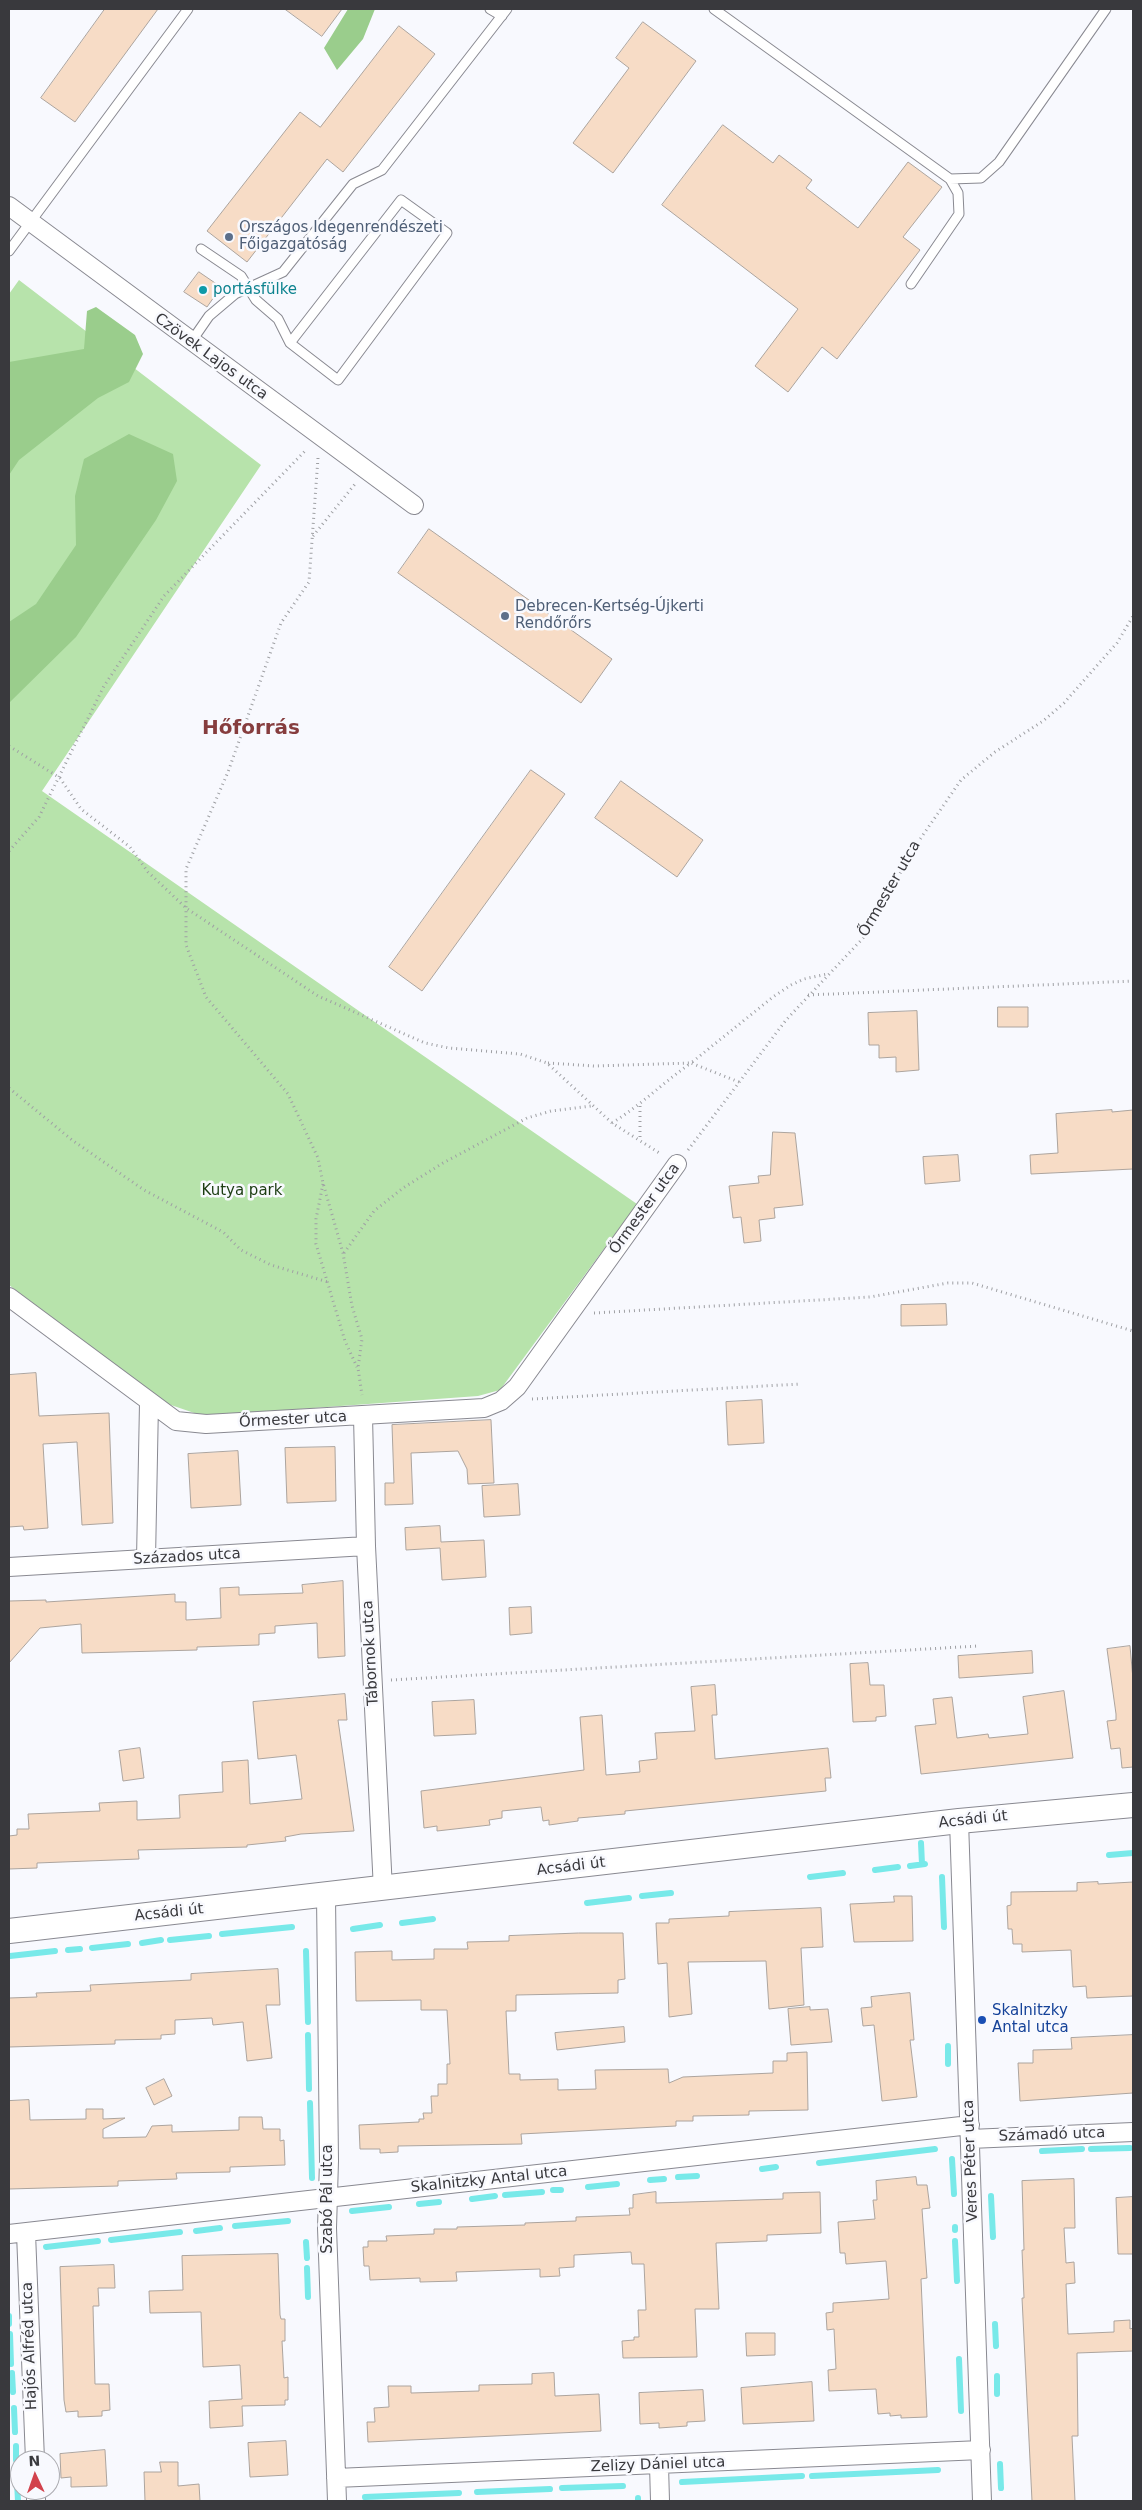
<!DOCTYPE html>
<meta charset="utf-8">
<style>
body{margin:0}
#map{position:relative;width:1142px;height:2510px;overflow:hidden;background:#f8f9fe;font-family:"DejaVu Sans",sans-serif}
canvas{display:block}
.frame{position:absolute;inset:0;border:10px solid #39393d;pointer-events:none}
.north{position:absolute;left:10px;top:2450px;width:50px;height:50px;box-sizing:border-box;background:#f8f9fe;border:1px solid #acacb1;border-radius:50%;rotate:357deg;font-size:14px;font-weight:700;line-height:20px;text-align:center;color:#39393d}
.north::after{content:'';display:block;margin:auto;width:18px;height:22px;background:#d2424c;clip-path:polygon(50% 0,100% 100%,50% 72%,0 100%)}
</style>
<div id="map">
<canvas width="1142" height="2510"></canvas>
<div class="frame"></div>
<div class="north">N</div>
</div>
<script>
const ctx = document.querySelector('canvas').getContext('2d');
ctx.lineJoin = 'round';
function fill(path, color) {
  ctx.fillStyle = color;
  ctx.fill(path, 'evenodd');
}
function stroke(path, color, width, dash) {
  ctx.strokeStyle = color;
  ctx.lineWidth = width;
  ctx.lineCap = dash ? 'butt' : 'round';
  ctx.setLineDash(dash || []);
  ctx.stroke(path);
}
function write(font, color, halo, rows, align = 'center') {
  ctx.font = font + ' "DejaVu Sans",sans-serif';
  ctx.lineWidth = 5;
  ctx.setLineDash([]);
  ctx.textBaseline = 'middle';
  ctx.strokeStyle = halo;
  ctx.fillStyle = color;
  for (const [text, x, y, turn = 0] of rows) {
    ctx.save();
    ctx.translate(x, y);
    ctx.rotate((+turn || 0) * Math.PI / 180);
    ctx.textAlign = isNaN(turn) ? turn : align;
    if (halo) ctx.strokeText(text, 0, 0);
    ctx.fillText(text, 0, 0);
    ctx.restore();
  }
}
const green = new Path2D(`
 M19 280 261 465 42 791 637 1204 500 1390 478 1396 203 1416 168 1404 9 1285V294Z`);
const forest = new Path2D(`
 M348 9H375L363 39 337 70 324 48Z
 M96 307 135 335 143 354 129 382 98 398 19 460 9 475V362L84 349 87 311Z
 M129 434 173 454 177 481 156 520 76 637 9 703V622L36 604 76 545 75 496 84 459Z`);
const stream = new Path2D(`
 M921 1843 922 1864
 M1109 1855 1133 1853
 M910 1866 925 1864
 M875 1870 898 1867
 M810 1877 843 1873
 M942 1877 944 1927
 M642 1896 671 1893
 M587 1903 629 1898
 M402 1923 433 1919
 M353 1929 380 1925
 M222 1934 292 1927
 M170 1940 209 1936
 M142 1943 161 1940
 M92 1948 128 1944
 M68 1950 80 1949
 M306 1951 308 2022
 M10 1956 55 1951
 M308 2035 309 2089
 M948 2046V2064
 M310 2103 312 2178
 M1091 2149 1130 2148
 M1042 2151 1082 2149
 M952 2159 954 2194
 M819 2163 935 2149
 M762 2169 776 2167
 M678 2177 697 2176
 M650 2180 664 2179
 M588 2187 617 2184
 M553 2190H561
 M505 2195 542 2192
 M991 2196 993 2237
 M472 2199 495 2196
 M419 2204 439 2202
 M352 2211 389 2207
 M235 2226 288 2221
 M955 2227V2230
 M196 2231 220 2228
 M111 2240 180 2232
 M955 2241 957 2281
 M306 2242 307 2258
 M46 2247 98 2241
 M307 2268 308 2297
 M9 2316V2324
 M995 2324 996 2346
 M10 2334 11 2364
 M959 2359 961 2411
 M12 2373 13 2392
 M997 2376V2394
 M14 2408 15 2432
 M16 2446V2460
 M1000 2464 1001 2488
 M812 2476 938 2470
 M17 2482 18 2501
 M682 2482 802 2476
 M562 2488 623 2486
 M477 2492 550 2489
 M365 2497 459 2493
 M638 2498V2501`);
const building = new Path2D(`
 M105 9H158L75 122 41 98Z
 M285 9H342L322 36Z
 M643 22 696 61 613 173 573 143 629 68 616 58Z
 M399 26 435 54 343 172 327 159 247 262 207 231 300 112 320 127Z
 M723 125 773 163 779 155 812 180 806 188 858 228 908 162 942 187 903 237 920 250 837 359 822 347 788 392 755 366 798 309 662 205Z
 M199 272 221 287 207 307 184 292Z
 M429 529 612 659 581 703 398 573Z
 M531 770 565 794 422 991 389 967Z
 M621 781 703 840 677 877 595 818Z
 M998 1007H1028V1027H998Z
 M917 1011 919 1070 896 1072V1057L879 1058V1045H869L868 1013Z
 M1112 1110V1112L1133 1110V1169L1031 1174 1030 1155 1058 1153 1056 1114Z
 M773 1132 795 1133 803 1205 774 1208 775 1218 759 1220 761 1241 744 1243 741 1217 733 1218 729 1186 759 1183 758 1176 770 1175Z
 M958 1155 960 1181 925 1184 923 1157Z
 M946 1304 947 1325 901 1326V1305Z
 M36 1373 39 1416 109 1413 113 1523 82 1525 77 1442 43 1444 48 1528 24 1530 23 1526 9 1527V1375Z
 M762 1400 764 1443 728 1445 726 1402Z
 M491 1420 494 1483 468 1484 467 1469 458 1451 411 1453 413 1504 385 1505V1483H394L392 1425Z
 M335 1447 336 1501 287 1503 285 1448Z
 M238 1451 241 1505 191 1508 188 1454Z
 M518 1484 520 1515 484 1517 482 1486Z
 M440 1526 441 1542 484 1540 486 1577 442 1580 440 1548 406 1550 405 1528Z
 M343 1581 345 1656 318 1658 317 1623 275 1626V1633L259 1634V1645L197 1647V1650L82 1653 81 1624 40 1628 9 1663V1601L46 1600V1602L175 1594V1602H186V1620L221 1618 220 1588 239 1587V1595L303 1593 302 1585Z
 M531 1607 532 1633 510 1635 509 1608Z
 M1130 1646 1133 1679V1767L1122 1768 1120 1748 1111 1749 1107 1721 1116 1720V1714L1107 1649Z
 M1032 1651 1033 1673 959 1678 958 1656Z
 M868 1663 870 1685H884L886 1716 876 1717V1721L853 1722 850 1664Z
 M715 1685 717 1715H712L715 1759 828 1748 831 1778H825L826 1791 625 1811V1814L578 1818V1821L549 1825V1820L543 1821 541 1807 502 1811V1818L489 1820 490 1825 437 1831V1826L424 1828 421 1791 584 1770 580 1717 602 1715 606 1775 640 1772 639 1761 657 1759 655 1733 695 1731 691 1687Z
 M1064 1691 1073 1758 921 1774 915 1726 936 1724 933 1699 952 1697 957 1738 988 1734 989 1738 1028 1734 1023 1697Z
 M345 1694 347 1720H338L354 1831 301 1834 285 1837 286 1841 247 1845V1847L138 1850 139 1859 37 1863V1868L9 1869V1836L17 1835V1829H29L28 1814 100 1811 99 1803 137 1801V1820L180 1818 179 1795 223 1792 222 1762 248 1760 250 1804 302 1799 296 1755 258 1759 253 1702Z
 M474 1700 476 1734 434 1736 432 1702Z
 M140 1748 144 1778 123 1781 119 1751Z
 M1098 1882V1884L1133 1882V1996L1087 1998 1086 1986 1073 1987 1071 1950 1022 1952V1944H1013L1012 1929H1008L1007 1906 1011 1905V1892L1077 1891V1883Z
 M894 1896H912L913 1941 854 1942 850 1904 894 1902Z
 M821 1908 823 1947 801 1948 804 2005 769 2009 766 1961 688 1962 692 2014 669 2017 667 1963 658 1964 656 1923H669V1919L729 1916V1912Z
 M579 1933H623L625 1979 618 1980V1993L516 1995V2011H506L509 2074H520V2080L558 2079V2090L596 2089 595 2070 668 2069 669 2083 683 2077 773 2073V2061H787V2053L807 2052 808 2110 749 2111V2115L693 2116V2121H676V2126L521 2134 522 2144 398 2146V2152L380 2153V2149H360L359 2125 419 2122V2119H424L423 2113H432L431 2096H438V2084H447V2064H450L447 2010H421V2000L356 2001 355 1952 392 1951V1960L434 1959V1949H468L467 1942 509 1941V1936Z
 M278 1969 280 2005H266L272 2058 247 2061 243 2022 213 2025 212 2018 175 2020V2034L161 2035V2039L115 2040V2044L9 2047V1998L37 1997 36 1993 91 1991 90 1985 191 1980V1974Z
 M910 1993 914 2040H910L917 2097 882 2101 874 2025 863 2026 861 2008 872 2007 871 1997Z
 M810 2007V2010L828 2009 832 2042 791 2045 788 2009Z
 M624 2027 625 2042 557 2050 555 2033Z
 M1133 2035V2093L1020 2101 1018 2063H1033V2050L1072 2049 1071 2038Z
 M164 2079 172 2096 154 2105 146 2088Z
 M29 2100 30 2120 86 2119V2109H103V2119L125 2118 103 2129V2138L146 2137 152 2126 172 2125V2132L239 2130V2117H262L263 2129H280V2141L284 2140 285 2165 230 2167V2172L176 2173 177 2179 118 2181V2186L9 2189V2101Z
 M916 2177 917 2185H927L930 2208 922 2209 927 2278 921 2279 927 2417 901 2418V2415L890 2416V2413L878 2414 876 2389 829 2391 828 2370 836 2369 834 2329 827 2330 826 2313 833 2312V2303L889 2299 886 2261 846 2264 845 2253H840L838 2222 875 2219 873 2200H877L876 2181Z
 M1074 2179 1075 2228H1064L1066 2263 1074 2262 1075 2283 1066 2284 1068 2334 1114 2332V2321L1130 2320V2329L1133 2328V2351L1077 2353 1078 2436H1072L1075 2501H1032L1022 2298H1024L1022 2250H1024L1022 2181Z
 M656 2192V2203L783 2199V2193L820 2192 821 2233 767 2235V2241L716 2243 719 2309H695L697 2357 623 2358 622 2341 634 2340V2337H639L638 2310H646L644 2264H632L631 2252 574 2255V2267L559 2268 560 2276 540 2277V2269L456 2272 457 2281 420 2282V2278L370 2280 369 2266H364L363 2247H368V2241H387L386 2236 434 2234V2229H457V2227L525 2225V2223L576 2221V2217L630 2215 629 2208H633V2195Z
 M1133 2197V2254H1118L1116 2198Z
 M278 2254 280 2315 281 2319H285V2341H282L284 2378 288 2377V2400H285V2405L242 2406 243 2426 210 2428 209 2401 242 2399 240 2365 203 2367 201 2312 150 2313 149 2291 183 2290 182 2256Z
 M114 2265 115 2288H98L99 2306H93L95 2384H109L110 2410 102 2411V2416L78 2417V2411L66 2412 64 2400 60 2267Z
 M746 2333H775V2355L747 2356Z
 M554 2373 555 2396 599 2394 601 2431 368 2442 367 2422H375L374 2408 389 2407 388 2386H411V2393L479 2391V2385L532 2384V2374Z
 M812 2382 814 2421 743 2424 741 2388Z
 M703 2390 705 2421 687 2422V2426L659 2428V2423L640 2424 639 2393Z
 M286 2441 288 2475 250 2477 248 2443Z
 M105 2450 107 2486 71 2487V2477L61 2478 60 2454Z
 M160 2462H178V2486L199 2484 200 2501H145L144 2472H161Z`);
const path = new Path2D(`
 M318 458 309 582 281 623 228 772 186 869V945L206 997 288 1094 318 1158 323 1183 343 1253 352 1306 362 1339 358 1368 362 1395
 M313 536 355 484
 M9 746 60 778 81 809 130 847 148 872 186 908 318 996 425 1043 449 1048 520 1054 547 1063 612 1123 661 1154
 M9 851 39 817 104 686 164 596 306 450
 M808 995 1133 981
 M548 1063 594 1066 691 1063 773 997 791 985 804 979 827 974
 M9 1088 72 1140 144 1190 223 1232 241 1250 271 1265 328 1282
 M640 1106V1141
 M612 1123C641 1105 664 1082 691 1063L739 1082
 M688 1150 786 1020 866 935 914 848 961 780 995 752 1043 721 1064 703 1117 643 1133 616
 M323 1184 316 1219V1244L345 1341 357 1367
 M344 1253 374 1211 403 1188 443 1163 527 1118 551 1111 591 1106
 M594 1313 870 1297 948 1283H972L1133 1331
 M532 1399 800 1384
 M391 1680 978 1646`);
const lane = new Path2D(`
 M490 9 502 16
 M714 9 950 179 981 178 999 162 1106 9
 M201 249 241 276 256 300 278 319 290 343 338 380 447 233 401 200 290 343
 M9 251 188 9
 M911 284 959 214 958 193 950 179
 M191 342 209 316 235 294 283 272 353 184 382 170 507 9`);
const street = new Path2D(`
 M9 206 414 505
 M9 1297 176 1421 206 1424 484 1408 501 1401 517 1387 677 1164
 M363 1416 366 1546 383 1890
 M146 1559 149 1403
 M9 1567 366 1546
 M959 1821 982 2501
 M326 1896 329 2161 327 2228 337 2501
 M970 2139 1133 2132
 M26 2233 35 2460
 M9 2234 970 2125
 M659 2465 660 2501
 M336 2478 981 2450
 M36 2490V2501`);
const secondary = new Path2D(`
 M9 1931 959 1821 1133 1805`);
const markers = [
 [229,237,5,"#5c6f8a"],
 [203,290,5,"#0f9aa8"],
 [505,616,5,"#5c6f8a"],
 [982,2020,5,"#1a4fb4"]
];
const serviceNames = [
 ["Országos Idegenrendészeti",239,228],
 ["Főigazgatóság",239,245],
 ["Debrecen-Kertség-Újkerti",515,607],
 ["Rendőrőrs",515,624]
];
const cultureNames = [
 ["portásfülke",213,290]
];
const streetNames = [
 ["Czövek Lajos utca",211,357,36],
 ["Őrmester utca",890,889,-60],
 ["Őrmester utca",645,1209,-54],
 ["Őrmester utca",293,1420,-3],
 ["Százados utca",187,1557,-3],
 ["Tábornok utca",371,1653,-93],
 ["Acsádi út",973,1820,-6],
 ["Acsádi út",571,1867,-7],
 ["Acsádi út",169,1913,-6],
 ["Számadó utca",1052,2135,-2],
 ["Veres Péter utca",971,2161,-92],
 ["Skalnitzky Antal utca",489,2180,-6],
 ["Szabó Pál utca",328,2199,-90],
 ["Hajós Alfréd utca",30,2346,-92],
 ["Zelizy Dániel utca",658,2465,-2]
];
const parkNames = [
 ["Kutya park",242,1191]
];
const transitNames = [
 ["Skalnitzky",992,2011],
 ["Antal utca",992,2028]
];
const districtNames = [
 ["Hőforrás",251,729]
];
fill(green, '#b7e3ab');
fill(forest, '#9acd8c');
stroke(stream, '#78e9e9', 6);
fill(building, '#f7dcc6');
stroke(building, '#aca49e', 1);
stroke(lane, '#898991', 11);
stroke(street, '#898991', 20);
stroke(secondary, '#898991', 26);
stroke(path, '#9fa0a4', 3, [1, 4]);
stroke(lane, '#fff', 9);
stroke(street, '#fff', 18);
stroke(secondary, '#fff', 24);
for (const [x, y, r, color] of markers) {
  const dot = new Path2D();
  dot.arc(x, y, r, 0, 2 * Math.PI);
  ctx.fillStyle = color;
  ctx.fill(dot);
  stroke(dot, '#f8f9fe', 2);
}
write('15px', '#4e5e75', '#f8f9fe', serviceNames, 'left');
write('15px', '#0d838f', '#f8f9fe', cultureNames, 'left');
write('15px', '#39393d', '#f8f9fe', streetNames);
write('15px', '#1c3d12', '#f8f9fe', parkNames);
write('15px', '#164399', '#f8f9fe', transitNames, 'left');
write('bold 20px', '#863d3e', '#f8f9fe', districtNames);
</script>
